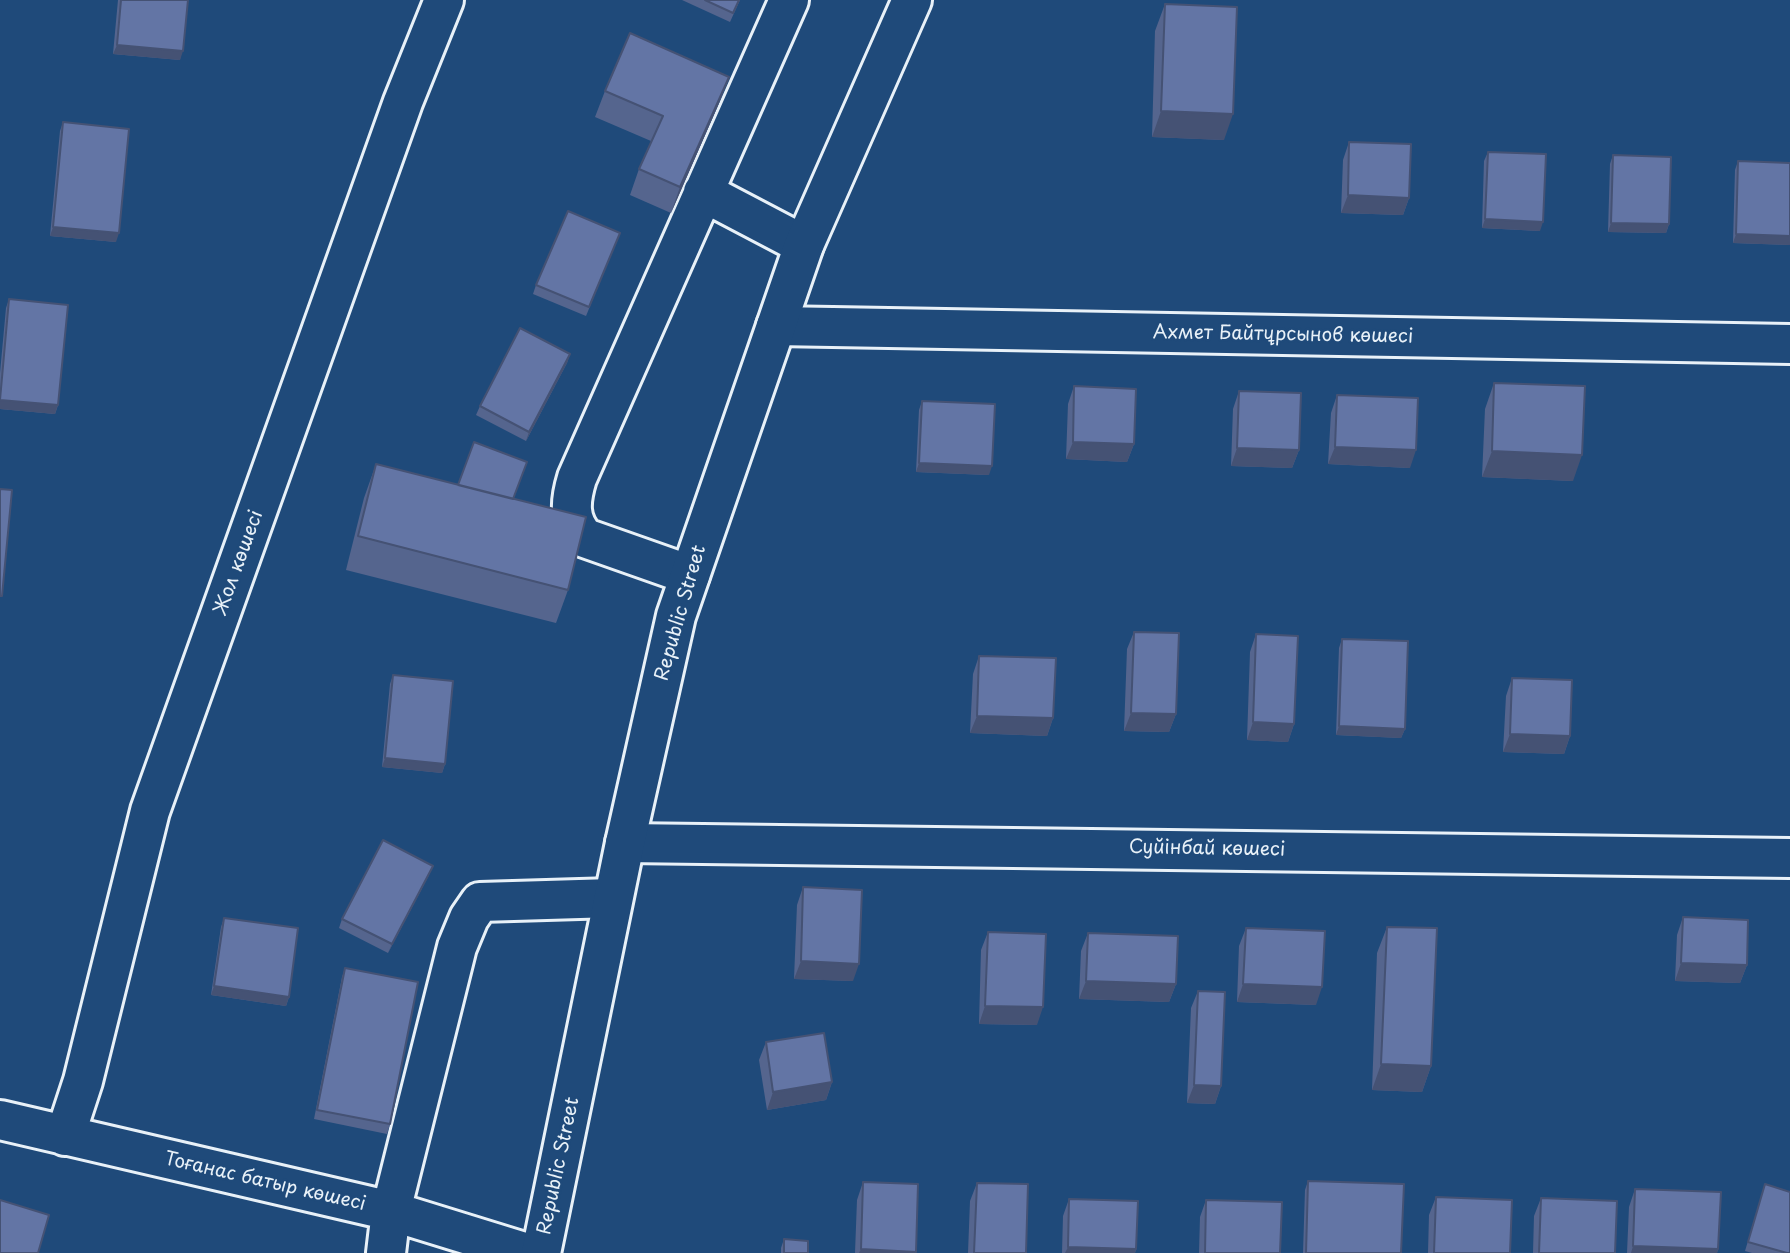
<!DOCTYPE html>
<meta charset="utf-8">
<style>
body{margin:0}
canvas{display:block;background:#1f4a7a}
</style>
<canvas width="1790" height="1253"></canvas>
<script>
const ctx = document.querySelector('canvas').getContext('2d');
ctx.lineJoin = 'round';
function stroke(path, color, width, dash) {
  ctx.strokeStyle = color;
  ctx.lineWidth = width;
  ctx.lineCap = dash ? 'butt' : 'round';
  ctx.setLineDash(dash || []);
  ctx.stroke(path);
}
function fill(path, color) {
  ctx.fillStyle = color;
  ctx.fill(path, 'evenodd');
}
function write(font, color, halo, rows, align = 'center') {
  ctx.font = font + ' "Playpen Sans",sans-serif';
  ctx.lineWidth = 5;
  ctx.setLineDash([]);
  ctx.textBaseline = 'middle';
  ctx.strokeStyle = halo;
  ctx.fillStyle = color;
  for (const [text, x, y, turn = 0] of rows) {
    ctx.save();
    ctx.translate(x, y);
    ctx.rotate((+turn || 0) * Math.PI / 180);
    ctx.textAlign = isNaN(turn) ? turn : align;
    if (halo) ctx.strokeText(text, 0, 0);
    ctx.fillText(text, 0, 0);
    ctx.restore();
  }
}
const minor = new Path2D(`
 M703 192 804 245
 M776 326 1790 344
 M690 575 585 538C568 520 570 501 577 478L789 0
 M625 843 1790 858
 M0 1120 391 1211 527 1253
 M65 1136 83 1081 150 811 403 102 444 0
 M386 1253 391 1211 457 947 469 918 480 902 613 898`);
const major = new Path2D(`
 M541 1253 625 843 676 616 804 245 912 0`);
const wall = new Path2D(`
 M118 0H188L180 60 113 54Z
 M682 0H740L730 22Z
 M1165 4 1224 140 1152 137 1155 31Z
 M729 77 719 103 671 213 630 195 639 169 651 141 595 117 605 91Z
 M63 122 116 242 50 236 60 131Z
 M1349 142 1409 198 1403 215 1341 213 1343 160Z
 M1488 152 1540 231 1482 228 1484 161Z
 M1613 155 1669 224 1666 233 1608 232 1610 164Z
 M1738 161 1790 163V245L1733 243 1735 170Z
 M620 233 586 316 533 294 536 285Z
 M9 299 58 405 55 414 0 409V373L6 308Z
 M570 354 567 363 526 441 476 415 480 406Z
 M1494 383 1573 481 1482 477 1485 409Z
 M1074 386 1134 444 1127 462 1066 459 1068 404Z
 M1239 391 1299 450 1292 468 1231 466 1233 409Z
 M1337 395 1410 468 1328 464 1331 413Z
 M922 401 989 475 916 472 919 410Z
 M376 464 513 499 568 590 556 623 346 570 364 498Z
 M1134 632 1176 714 1169 732 1124 731 1127 649Z
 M1256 634 1294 724 1288 742 1247 740 1250 652Z
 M1342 639 1405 729 1401 738 1336 735 1339 648Z
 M979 656 1053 718 1047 736 970 733 973 674Z
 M393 675 445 764 442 773 382 767 390 684Z
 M1512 678 1570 736 1564 754 1503 752 1506 696Z
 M429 875 388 953 339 928 342 919Z
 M803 887 853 981 794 979 797 905Z
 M1683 917 1747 965 1740 983 1675 981 1677 935Z
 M224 918 289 997 286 1006 211 995 221 927Z
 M1387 927 1431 1066 1422 1092 1372 1090 1377 953Z
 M1246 928 1316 1005 1237 1002 1239 946Z
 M988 932 1037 1025 979 1024 981 950Z
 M1088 933 1176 984 1169 1002 1079 999 1081 951Z
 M345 968 390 1124 387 1134 314 1119 342 977Z
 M1198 991 1221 1086 1215 1104 1187 1103 1191 1008Z
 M766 1042 832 1082 826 1100 767 1110 759 1060Z
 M1308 1181 1401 1253H1303L1305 1190Z
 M863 1182 915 1253H855L857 1200Z
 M977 1183 1026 1253H968L970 1201Z
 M1765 1184 1790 1253H1752L1745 1251Z
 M1635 1189 1718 1249 1717 1253H1627L1629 1207Z
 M1436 1197 1510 1253H1428L1429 1215Z
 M1541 1198 1615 1253H1533L1534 1216Z
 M1069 1199 1136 1249 1135 1253H1062L1063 1216Z
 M1206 1200 1280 1253H1199L1200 1217Z
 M784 1239 808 1253H781V1248Z`);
const shadedWall = new Path2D(`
 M117 45 183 51 180 60 113 54Z
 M729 77 719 103 671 213 680 187Z
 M1161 111 1233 114 1224 140 1152 137Z
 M1348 195 1409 198 1403 215 1341 213Z
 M1485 219 1543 222 1540 231 1482 228Z
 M1611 223 1669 224 1666 233 1608 232Z
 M53 227 119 233 116 242 50 236Z
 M1736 234 1790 236V245L1733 243Z
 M570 354 567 363 526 441 529 432Z
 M0 400 58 405 55 414 0 409Z
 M1073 442 1134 444 1127 462 1066 459Z
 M1335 447 1416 450 1410 468 1328 464Z
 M1237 448 1299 450 1292 468 1231 466Z
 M1492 451 1582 455 1573 481 1482 477Z
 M919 463 992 466 989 475 916 472Z
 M1131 713 1176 714 1169 732 1124 731Z
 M977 716 1053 718 1047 736 970 733Z
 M1253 722 1294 724 1288 742 1247 740Z
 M1339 726 1405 729 1401 738 1336 735Z
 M1510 734 1570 736 1564 754 1503 752Z
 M385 758 445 764 442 773 382 767Z
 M433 866 429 875 388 953 392 944Z
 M801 961 859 964 853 981 794 979Z
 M1681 963 1747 965 1740 983 1675 981Z
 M1086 981 1176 984 1169 1002 1079 999Z
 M1243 984 1322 987 1316 1005 1237 1002Z
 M214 986 289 997 286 1006 211 995Z
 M985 1006 1043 1007 1037 1025 979 1024Z
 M1381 1064 1431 1066 1422 1092 1372 1090Z
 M832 1082 826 1100 767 1110 773 1092Z
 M1194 1085 1221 1086 1215 1104 1187 1103Z
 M1633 1246 1718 1249 1717 1253H1631Z
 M1068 1247 1136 1249 1135 1253H1065Z
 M861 1249 916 1252 915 1253H859Z`);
const building = new Path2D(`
 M121 0H188L183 51 117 45Z
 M705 0H739L733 13Z
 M1165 4 1237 7 1233 114 1161 111Z
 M630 33 729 77 680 187 639 169 663 116 605 91Z
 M63 122 129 129 119 233 53 227Z
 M1349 142 1411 144 1409 198 1348 195Z
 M1488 152 1546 154 1543 222 1485 219Z
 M1613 155 1671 157 1669 224 1611 223Z
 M1738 161 1790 163V236L1736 234Z
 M568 211 620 233 589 307 536 285Z
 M9 299 68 305 58 405 0 400Z
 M520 328 570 354 529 432 480 406Z
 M1494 383 1585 386 1582 455 1492 451Z
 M1074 386 1136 389 1134 444 1073 442Z
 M1239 391 1301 393 1299 450 1237 448Z
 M1337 395 1418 398 1416 450 1335 447Z
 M922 401 995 404 992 466 919 463Z
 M474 442 527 462 513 499 458 485Z
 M376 464 586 517 568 590 358 536Z
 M0 489 12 490 2 596H0Z
 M1134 632 1179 633 1176 714 1131 713Z
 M1256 634 1298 636 1294 724 1253 722Z
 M1342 639 1408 641 1405 729 1339 726Z
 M979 656 1056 658 1053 718 977 716Z
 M393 675 453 681 445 764 385 758Z
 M1512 678 1572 680 1570 736 1510 734Z
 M383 840 433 866 392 944 342 919Z
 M803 887 862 890 859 964 801 961Z
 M1683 917 1748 920 1747 965 1681 963Z
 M224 918 298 928 289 997 214 986Z
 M1387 927 1437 928 1431 1066 1381 1064Z
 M1246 928 1325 931 1322 987 1243 984Z
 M988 932 1046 934 1043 1007 985 1006Z
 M1088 933 1178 936 1176 984 1086 981Z
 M345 968 418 982 390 1124 317 1110Z
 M1198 991 1225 992 1221 1086 1194 1085Z
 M824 1033 832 1082 773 1092 766 1042Z
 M1308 1181 1404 1184 1401 1253H1306Z
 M863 1182 918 1184 916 1252 861 1249Z
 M977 1183 1028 1184 1026 1253H974Z
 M1765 1184 1790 1192V1253H1787L1748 1242Z
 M1635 1189 1721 1192 1718 1249 1633 1246Z
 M1436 1197 1512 1200 1510 1253H1434Z
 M1541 1198 1617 1201 1615 1253H1539Z
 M1069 1199 1138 1201 1136 1249 1068 1247Z
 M0 1200 49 1215 38 1253H0Z
 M1206 1200 1282 1202 1280 1253H1205Z
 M784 1239 808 1241V1253H784Z`);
const streetNames = [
 ["Ахмет Байтұрсынов көшесі",1283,335,1],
 ["Жол көшесі",239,563,-70],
 ["Republic Street",681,613,-74],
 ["Суйінбай көшесі",1207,849,1],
 ["Republic Street",559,1166,-78],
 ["Тоғанас батыр көшесі",265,1182,13]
];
stroke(minor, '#e8f1f8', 44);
stroke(major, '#e8f1f8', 44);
stroke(minor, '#1f4a7a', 38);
stroke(major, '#1f4a7a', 38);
fill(wall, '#55658e');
fill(shadedWall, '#455274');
fill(building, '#6375a5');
stroke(building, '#455274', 2);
write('19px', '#e8f1f8', '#1f4a7a', streetNames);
</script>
